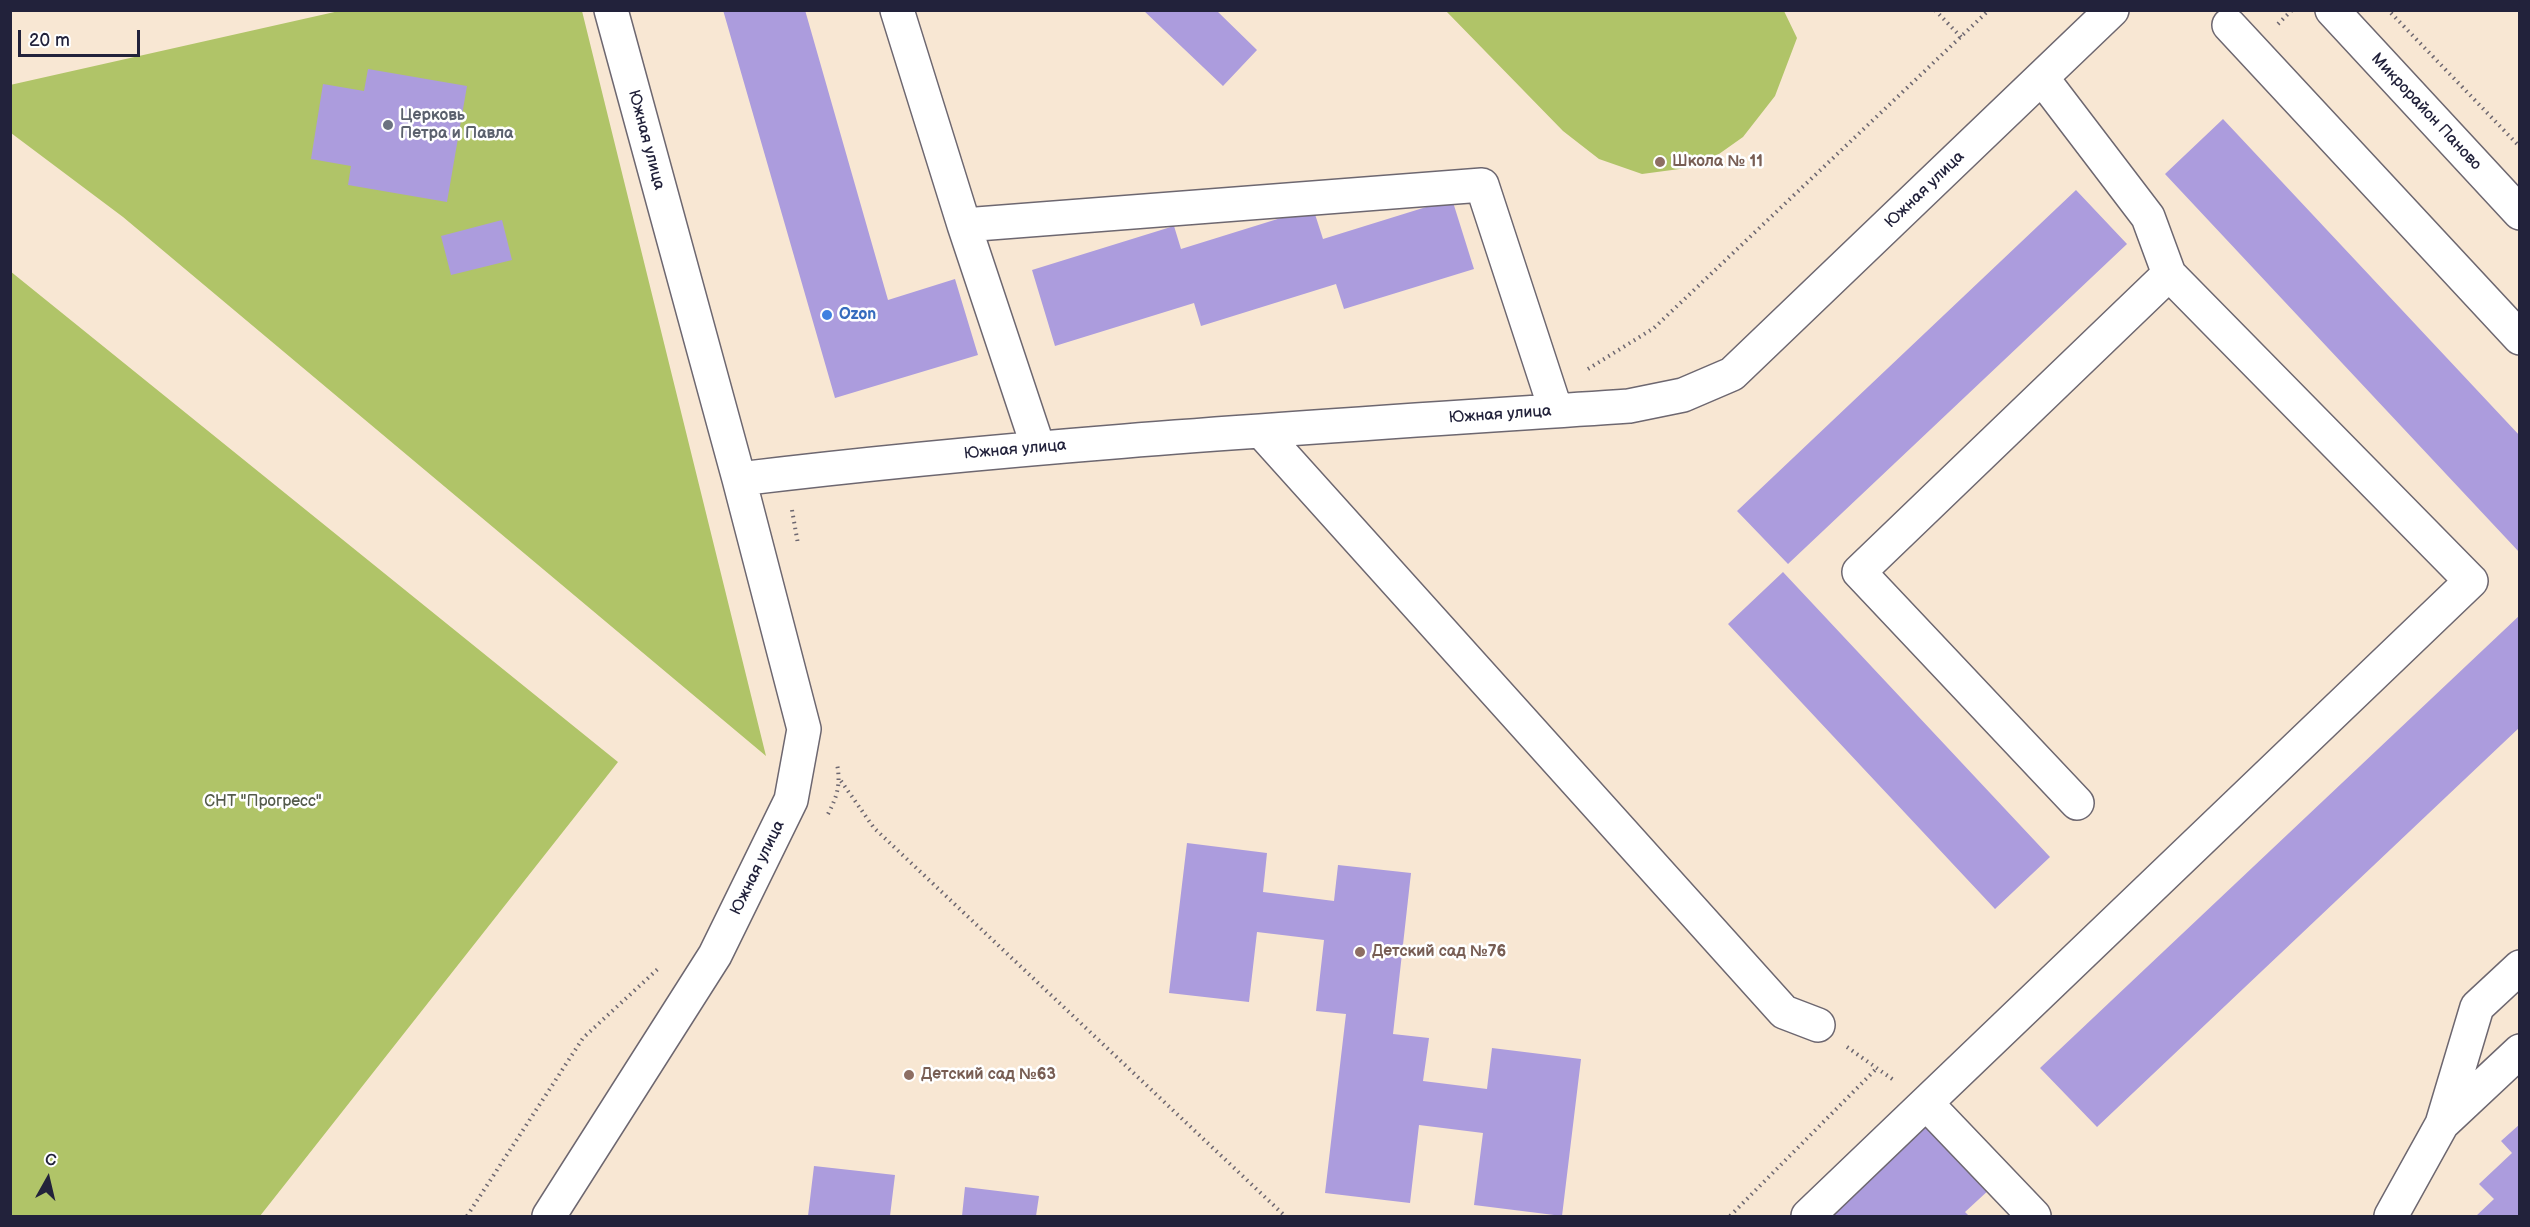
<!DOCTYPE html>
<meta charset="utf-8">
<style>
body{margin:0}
#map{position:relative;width:2530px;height:1227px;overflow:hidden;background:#f8e7d3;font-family:"Balsamiq Sans",sans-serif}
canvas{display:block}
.frame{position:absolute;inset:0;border:12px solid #22223b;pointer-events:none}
.north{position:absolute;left:18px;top:1149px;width:60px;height:60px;-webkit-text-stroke:4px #fff;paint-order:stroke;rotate:8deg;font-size:16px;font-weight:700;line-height:24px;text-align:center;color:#22223b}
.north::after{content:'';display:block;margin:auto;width:21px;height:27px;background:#22223b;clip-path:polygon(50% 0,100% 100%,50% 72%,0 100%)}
.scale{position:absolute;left:18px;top:30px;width:122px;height:27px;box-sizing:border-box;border:3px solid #22223b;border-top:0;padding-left:8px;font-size:18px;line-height:21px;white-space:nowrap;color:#22223b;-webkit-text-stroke:4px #fff;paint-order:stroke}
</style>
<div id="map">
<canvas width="2530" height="1227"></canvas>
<div class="frame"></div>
<div class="north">С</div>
<div class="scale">20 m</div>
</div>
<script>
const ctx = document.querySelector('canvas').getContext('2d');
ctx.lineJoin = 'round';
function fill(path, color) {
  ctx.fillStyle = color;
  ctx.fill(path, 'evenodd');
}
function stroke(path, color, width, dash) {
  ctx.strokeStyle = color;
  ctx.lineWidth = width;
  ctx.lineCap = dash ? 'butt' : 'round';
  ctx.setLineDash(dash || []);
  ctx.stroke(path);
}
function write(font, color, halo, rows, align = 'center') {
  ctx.font = font + ' "Balsamiq Sans",sans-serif';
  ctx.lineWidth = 5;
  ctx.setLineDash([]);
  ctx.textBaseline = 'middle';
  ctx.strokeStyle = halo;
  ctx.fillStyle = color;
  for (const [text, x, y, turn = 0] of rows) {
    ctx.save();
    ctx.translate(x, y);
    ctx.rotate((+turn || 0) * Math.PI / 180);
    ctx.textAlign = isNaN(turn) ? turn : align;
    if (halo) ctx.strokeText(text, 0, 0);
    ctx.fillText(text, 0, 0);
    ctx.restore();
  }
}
const green = new Path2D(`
 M339 11H582L766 756 123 217 11 133 10 85Z
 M1446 11H1784L1797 38 1775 96 1743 137 1702 166 1642 174 1599 159 1563 131Z
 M10 271 618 762 260 1216H11Z`);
const building = new Path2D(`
 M723 10H805L888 300 955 279 978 355 835 398Z
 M1143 10H1216L1257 50 1223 86Z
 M368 69 467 86 447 202 348 185 351 166 311 159 323 84 364 91Z
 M2223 119 2520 436V553L2165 174Z
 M2076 190 2127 244 1788 564 1737 511Z
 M1452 199 1474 269 1344 309 1336 284 1201 326 1194 303 1055 346 1032 270 1174 226 1181 249 1313 208 1323 239Z
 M502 220 512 260 451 275 441 236Z
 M1783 572 2050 857 1995 909 1728 624Z
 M2520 615V727L2097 1127 2040 1068Z
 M1187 843 1267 853 1263 892 1334 901 1338 865 1411 873 1393 1034 1429 1038 1423 1081 1487 1089 1492 1048 1581 1059 1562 1216 1474 1205 1483 1133 1419 1125 1410 1203 1325 1193 1346 1014 1316 1011 1324 940 1257 932 1249 1002 1169 993Z
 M1929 1122 1991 1188 1965 1212 1969 1216H1832L1830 1215Z
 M2520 1124V1216H2476L2494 1199 2479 1184 2512 1153 2501 1141Z
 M814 1166 895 1175 890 1216H808Z
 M965 1187 1039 1196 1036 1216H962Z`);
const path = new Path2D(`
 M1935 10 1961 37
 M2391 13 2520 147
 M2278 24 2292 10
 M1588 369 1654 328 1989 10
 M792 510 798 544
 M841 781 874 828 1285 1216
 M828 814C837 797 841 784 837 764
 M1847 1047 1895 1081
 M467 1216 583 1038 660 967
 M1730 1216 1876 1069`);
const minor = new Path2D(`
 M897 10 964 225
 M2332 10 2520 213
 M2229 25 2520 338
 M1261 431 1784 1012 1818 1025
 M1038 447 964 225 1482 185 1556 411
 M739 479C1035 443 1332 426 1629 406L1683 395 1732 374 2112 10
 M2077 803 1859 572 2169 274
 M2520 967 2477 1007 2442 1124 2520 1051
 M1926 1103 2034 1216
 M549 1216 715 955 791 800 804 729 739 479 611 10
 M1808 1216 2471 581 2169 274 2148 217 2042 78
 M2391 1216 2442 1124`);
const markers = [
 [388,125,6,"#6b7280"],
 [1660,162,6,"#8d6e63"],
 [827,315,6,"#3f7fe0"],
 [1360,952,6,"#8d6e63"],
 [909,1075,6,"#8d6e63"]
];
const streetNames = [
 ["Микрорайон Паново",2426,112,47],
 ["Южная улица",646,140,75],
 ["Южная улица",1925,190,-44],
 ["Южная улица",1500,415,-4],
 ["Южная улица",1015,450,-5],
 ["Южная улица",758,868,-64]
];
const worshipNames = [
 ["Церковь",400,116],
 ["Петра и Павла",400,134]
];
const educationNames = [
 ["Школа № 11",1672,162],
 ["Детский сад №76",1372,952],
 ["Детский сад №63",921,1075]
];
const shopNames = [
 ["Ozon",839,315]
];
const parkNames = [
 ["СНТ \"Прогресс\"",263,802]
];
fill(green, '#b0c468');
fill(building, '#ac9cdd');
stroke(minor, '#6d6770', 36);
stroke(path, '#6d6770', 4, [1.5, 4.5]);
stroke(minor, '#fff', 33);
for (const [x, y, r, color] of markers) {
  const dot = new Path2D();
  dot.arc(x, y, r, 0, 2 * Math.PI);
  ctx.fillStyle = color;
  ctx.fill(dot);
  stroke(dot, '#fff', 2);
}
write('16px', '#22223b', '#fff', streetNames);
write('bold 16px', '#5b616d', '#fff', worshipNames, 'left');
write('bold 16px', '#785e54', '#fff', educationNames, 'left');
write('bold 16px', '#366cbe', '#fff', shopNames, 'left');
write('16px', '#545b4b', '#fff', parkNames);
</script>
